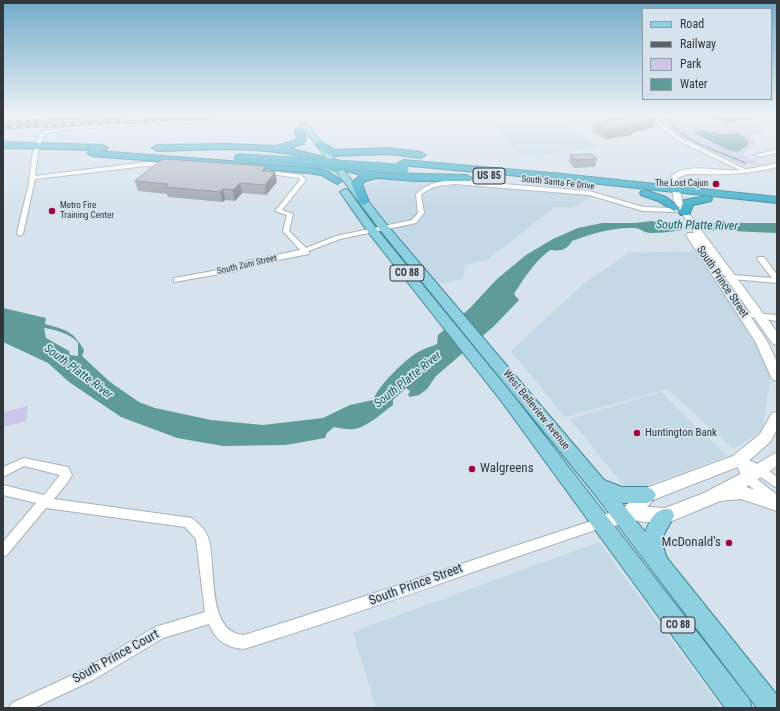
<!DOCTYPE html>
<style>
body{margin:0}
#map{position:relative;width:780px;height:711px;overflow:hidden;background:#d6e2ec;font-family:"Roboto Condensed",sans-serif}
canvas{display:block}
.frame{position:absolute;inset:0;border:4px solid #32373b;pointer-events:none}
.legend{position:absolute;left:642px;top:8px;width:130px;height:92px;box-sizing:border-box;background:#d6e2ec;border:1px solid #949ea5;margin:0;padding:5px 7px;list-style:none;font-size:12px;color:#32373b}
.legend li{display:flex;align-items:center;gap:8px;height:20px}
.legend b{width:20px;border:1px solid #949ea5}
</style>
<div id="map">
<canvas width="780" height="711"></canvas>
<div class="frame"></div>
<ul class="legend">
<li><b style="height:5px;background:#8fd0e0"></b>Road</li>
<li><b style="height:5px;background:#5c6268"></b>Railway</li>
<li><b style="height:11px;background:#ccc6e9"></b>Park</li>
<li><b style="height:11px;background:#5f9b98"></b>Water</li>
</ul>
</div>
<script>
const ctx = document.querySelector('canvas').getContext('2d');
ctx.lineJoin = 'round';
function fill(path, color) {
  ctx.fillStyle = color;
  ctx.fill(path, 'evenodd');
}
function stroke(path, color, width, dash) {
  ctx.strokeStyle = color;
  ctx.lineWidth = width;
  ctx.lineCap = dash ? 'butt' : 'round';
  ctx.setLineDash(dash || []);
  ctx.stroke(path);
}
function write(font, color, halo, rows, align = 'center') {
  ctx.font = font + ' "Roboto Condensed",sans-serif';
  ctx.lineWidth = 3.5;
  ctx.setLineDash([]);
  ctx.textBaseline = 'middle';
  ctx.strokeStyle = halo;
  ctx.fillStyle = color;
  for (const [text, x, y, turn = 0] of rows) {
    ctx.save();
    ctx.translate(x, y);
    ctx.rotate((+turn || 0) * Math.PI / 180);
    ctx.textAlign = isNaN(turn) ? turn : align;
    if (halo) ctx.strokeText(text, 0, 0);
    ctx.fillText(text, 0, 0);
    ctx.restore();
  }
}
const built = new Path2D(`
 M483 114H542L600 147 523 157Z
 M392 179 560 192 593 196 573 208 555 207 487 260 465 265 463 279 439 284 361 190 364 185Z
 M694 251 738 315 771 373 762 431 733 449 668 389 565 417 511 351 582 285 629 253Z
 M661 392 727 456 631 491H628L570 419Z
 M599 542 721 708H376L353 632Z`);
const green = new Path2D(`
 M584 114H641L651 121 657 127 653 128 599 122Z
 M649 114H698L726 124 746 122 769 132 750 135 755 140V145L742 155 762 164 743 166 681 137Z
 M28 406 26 421 3 427V412Z`);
const water = new Path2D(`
 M699 130C707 130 715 133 722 134 736 135 738 129 749 142L748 145 738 152 728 150 694 133Z
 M652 221 663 224 668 221 707 223H777V233C744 232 709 229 676 231 667 232 659 233 651 233 644 233 640 228 634 228 612 227 591 234 572 241 566 251 560 251 550 250 535 261 524 278 514 294L519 300 493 327 436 376 427 389 419 395 410 397 408 395 410 391 406 388 393 400V405C383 412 365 429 353 429 347 430 340 428 334 427L327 433 325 438 286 445 223 446 177 438 121 417 69 382 48 363 3 342V308L46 318 45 324C64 329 74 331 84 350L82 356 110 382 139 402 155 408 211 420 263 425 323 418 350 405 373 400C378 386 406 358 420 351 425 348 431 347 437 344L438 335 469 309 497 279 526 255 553 239 578 228 602 223H635ZM44 328C57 330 68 333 78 342V356L70 355 69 351 46 338Z`);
const pier = new Path2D(`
 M674 219 700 221 710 234 683 233Z`);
const stream = new Path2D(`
 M668 114V118L671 122
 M672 125C690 145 722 152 745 163`);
const street = new Path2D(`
 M307 114H350L348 115 309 116Z
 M643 114H648L681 138 749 171 744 172 677 140Z
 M277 116 279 118 70 129 47 133C37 145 37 162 35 176L147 162 168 163 171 165 168 167 147 166 35 179 23 234 20 236 17 234C20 219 24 203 28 188 32 169 30 147 43 131L70 127Z
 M777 149V153L758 157 755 155Z
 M265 170 301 175 306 180 282 210 293 214 289 231 306 248 336 236 412 220 418 213 416 194C427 183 440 181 455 180L589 191 643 207 675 208 678 210 675 212 643 211 589 195 455 184C442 185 430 186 421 195L424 213 416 223 340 239 309 251V254L252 265 237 271 174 282V278L235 267 247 261 300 250 283 231 287 215 275 211 300 180 299 178 263 173V171Z
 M758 257H764L777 275V283L732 279 728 277 732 275 772 278 757 259Z
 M741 312 777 315V321L744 316 740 314Z
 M739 456 764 467 777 477V488L750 470 752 475 777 495V507L773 506 744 481 734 460 735 457Z
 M24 458 68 467 72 475 67 483 54 499 192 518C199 524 205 529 208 537 217 563 205 633 244 635 364 598 482 556 601 518L605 519 607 523 605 527 601 528C482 568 364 612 244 649 227 648 215 640 209 624L163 638 93 680 34 708H9L12 703 83 670 155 627 205 612 196 539 185 527 46 508 7 555 3 557V542L36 503 3 495V485L44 495 60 475 24 466 3 477V467Z`);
const secondary = new Path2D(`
 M777 163V167C748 174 729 175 699 174 692 174 684 173 678 179L682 201 687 211 777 332V345L773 344 705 249 767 341 777 362V381L772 379 755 341 686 235 688 233H694L674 201 670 178C684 161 717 172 737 170 750 169 764 166 777 163Z
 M777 412V430L770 442 745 464 653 500 647 507 665 508 704 493 742 473 777 452V466L746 487 777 497V511L741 499 720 501 665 524 630 520 601 531 595 528 592 523 595 518 624 508 641 490 733 456 760 434 772 413Z`);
const primary = new Path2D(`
 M293 114H299L388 226 604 480 622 487H647L653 490 656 495 653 500 647 503H622L645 532C650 520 657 505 672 510L674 516C665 535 658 535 667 558L777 695V708H757L589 487 380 230Z
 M345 189 348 190 376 228 512 394 749 699 752 708H725L502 402 368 232 340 192Z`);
const highway = new Path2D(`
 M299 127 303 130 306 139 303 144 289 148 323 157 330 161 334 159 352 167 381 173 467 175 472 178 467 181H416L377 178 366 181 362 184 369 202 364 205 359 202 351 183 361 175 342 170 338 172C324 168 311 158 295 155 250 146 203 150 157 151L152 148 157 145 226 144 277 146 297 140 295 130Z
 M320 141 335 150 388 148 421 152 426 155 421 158 388 154 334 156 325 153 315 144Z
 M3 142 103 145 108 148 106 150 97 151 309 167 328 171 342 181 337 184 321 175 309 173 92 156 87 153 91 150 3 148Z
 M403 160 562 174 777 197V203L562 180 400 165 398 163Z
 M645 190 666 197 680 208 674 211 658 201 641 195 640 193 641 191Z
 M707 196 711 197 712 199 711 201 693 205 689 215H681L679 213 684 200Z`);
const tram = new Path2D(`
 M3 125 216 114`);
const rail = new Path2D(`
 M3 122 155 114
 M3 128 277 114`);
const streetBridge = new Path2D(`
 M277 117 309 115`);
const highwayBridge = new Path2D(`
 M238 158 404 169`);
const wall = new Path2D(`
 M701 114H755L753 120 739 121 726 124Z
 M629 117 656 118 653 127 632 133 631 135 605 139 592 132 594 123Z
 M570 155 597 159 595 167 574 168 569 162Z
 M266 166V171L275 172 277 182 266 195 242 193 235 201 225 200 223 202 168 197 167 194 138 191 135 181Z`);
const shadedWall = new Path2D(`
 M736 114H741L739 121 726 124 730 116Z
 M656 118 653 127 632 133 631 135 605 139 607 130 631 125Z
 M266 166 267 176 262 171Z
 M275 172 277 182 266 195 265 185Z
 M240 183 242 193 235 201 233 190Z
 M223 189 225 200 223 202 220 192Z`);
const building = new Path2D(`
 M632 114H646L656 118 631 125 634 126 607 130 594 123 629 117Z
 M725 114H736L730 116Z
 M592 154 597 159 576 160 570 155Z
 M163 159 266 166 262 171 275 172 265 185 240 183 233 190 223 189 220 192 165 187 168 184 135 181Z`);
const markers = [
 [716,184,4,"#a2053f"],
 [52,211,4,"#a2053f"],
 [637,433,4,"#a2053f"],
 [472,469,4,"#a2053f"],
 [729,543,4,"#a2053f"]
];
const farStreetnames = [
 ["South Santa Fe Drive",558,183,6],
 ["South Zuni Street",247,265,-13]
];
const farPoinames = [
 ["The Lost Cajun",708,184],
 ["Metro Fire",60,206,"left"],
 ["Training Center",60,216,"left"]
];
const shields = [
 [489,176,32],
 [407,273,34],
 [678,625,34]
];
const shieldNames = [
 ["US 85",489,176],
 ["CO 88",407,273],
 ["CO 88",678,625]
];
const streetNames = [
 ["South Prince Street",722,282,56],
 ["West Belleview Avenue",536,410,51]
];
const poiNames = [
 ["Huntington Bank",645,433]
];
const waterNames = [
 ["South Platte River",697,226,1],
 ["South Platte River",78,372,37],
 ["South Platte River",408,380,-39]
];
const nearPoinames = [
 ["Walgreens",480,469],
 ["McDonald's",721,543,"right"]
];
const nearStreetnames = [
 ["South Prince Street",416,585,-20],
 ["South Prince Court",116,657,-29]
];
fill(built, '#c5d8e6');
fill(green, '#ccc6e9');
fill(water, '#5f9b98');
fill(pier, '#d6e2ec');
stroke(stream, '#5f9b98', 1.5);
stroke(street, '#a7b2bc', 2);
stroke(secondary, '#a7b2bc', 2);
stroke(primary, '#3e8699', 2);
stroke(highway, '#3e8699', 2);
fill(street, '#fff');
fill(secondary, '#fff');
fill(primary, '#8fd0e0');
fill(highway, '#44b0cb');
stroke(tram, '#5c6268', 1);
stroke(rail, '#5c6268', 2.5);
stroke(rail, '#d6e2ec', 1.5, [4.5]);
stroke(streetBridge, '#a7b2bc', 6, []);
stroke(highwayBridge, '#3e8699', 10, []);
stroke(streetBridge, '#fff', 5);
stroke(highwayBridge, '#44b0cb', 9);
fill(wall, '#9da2ad');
fill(shadedWall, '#80848d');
fill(building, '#b7bcc9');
stroke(building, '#80848d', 1);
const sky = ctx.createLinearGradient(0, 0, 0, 213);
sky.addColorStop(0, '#71aac8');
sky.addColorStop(0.54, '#edf2f6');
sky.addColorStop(1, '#edf2f600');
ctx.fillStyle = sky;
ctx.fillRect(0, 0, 780, 213);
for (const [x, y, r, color] of markers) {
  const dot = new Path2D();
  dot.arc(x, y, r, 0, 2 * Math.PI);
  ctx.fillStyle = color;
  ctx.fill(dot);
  stroke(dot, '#d6e2ec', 1.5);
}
write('9px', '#32373b', '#d6e2ec', farStreetnames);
write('9px', '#32373b', '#d6e2ec', farPoinames, 'right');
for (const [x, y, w] of shields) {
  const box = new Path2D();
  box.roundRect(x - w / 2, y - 8, w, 16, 3);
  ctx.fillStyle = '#d6e2ec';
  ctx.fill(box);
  stroke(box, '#32373b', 1);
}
write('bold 10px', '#32373b', null, shieldNames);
write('11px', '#32373b', '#d6e2ec', streetNames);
write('11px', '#32373b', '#d6e2ec', poiNames, 'left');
write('italic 12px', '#0b6260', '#d6e2ec', waterNames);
write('13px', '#32373b', '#d6e2ec', nearPoinames, 'left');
write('13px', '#32373b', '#d6e2ec', nearStreetnames);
</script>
